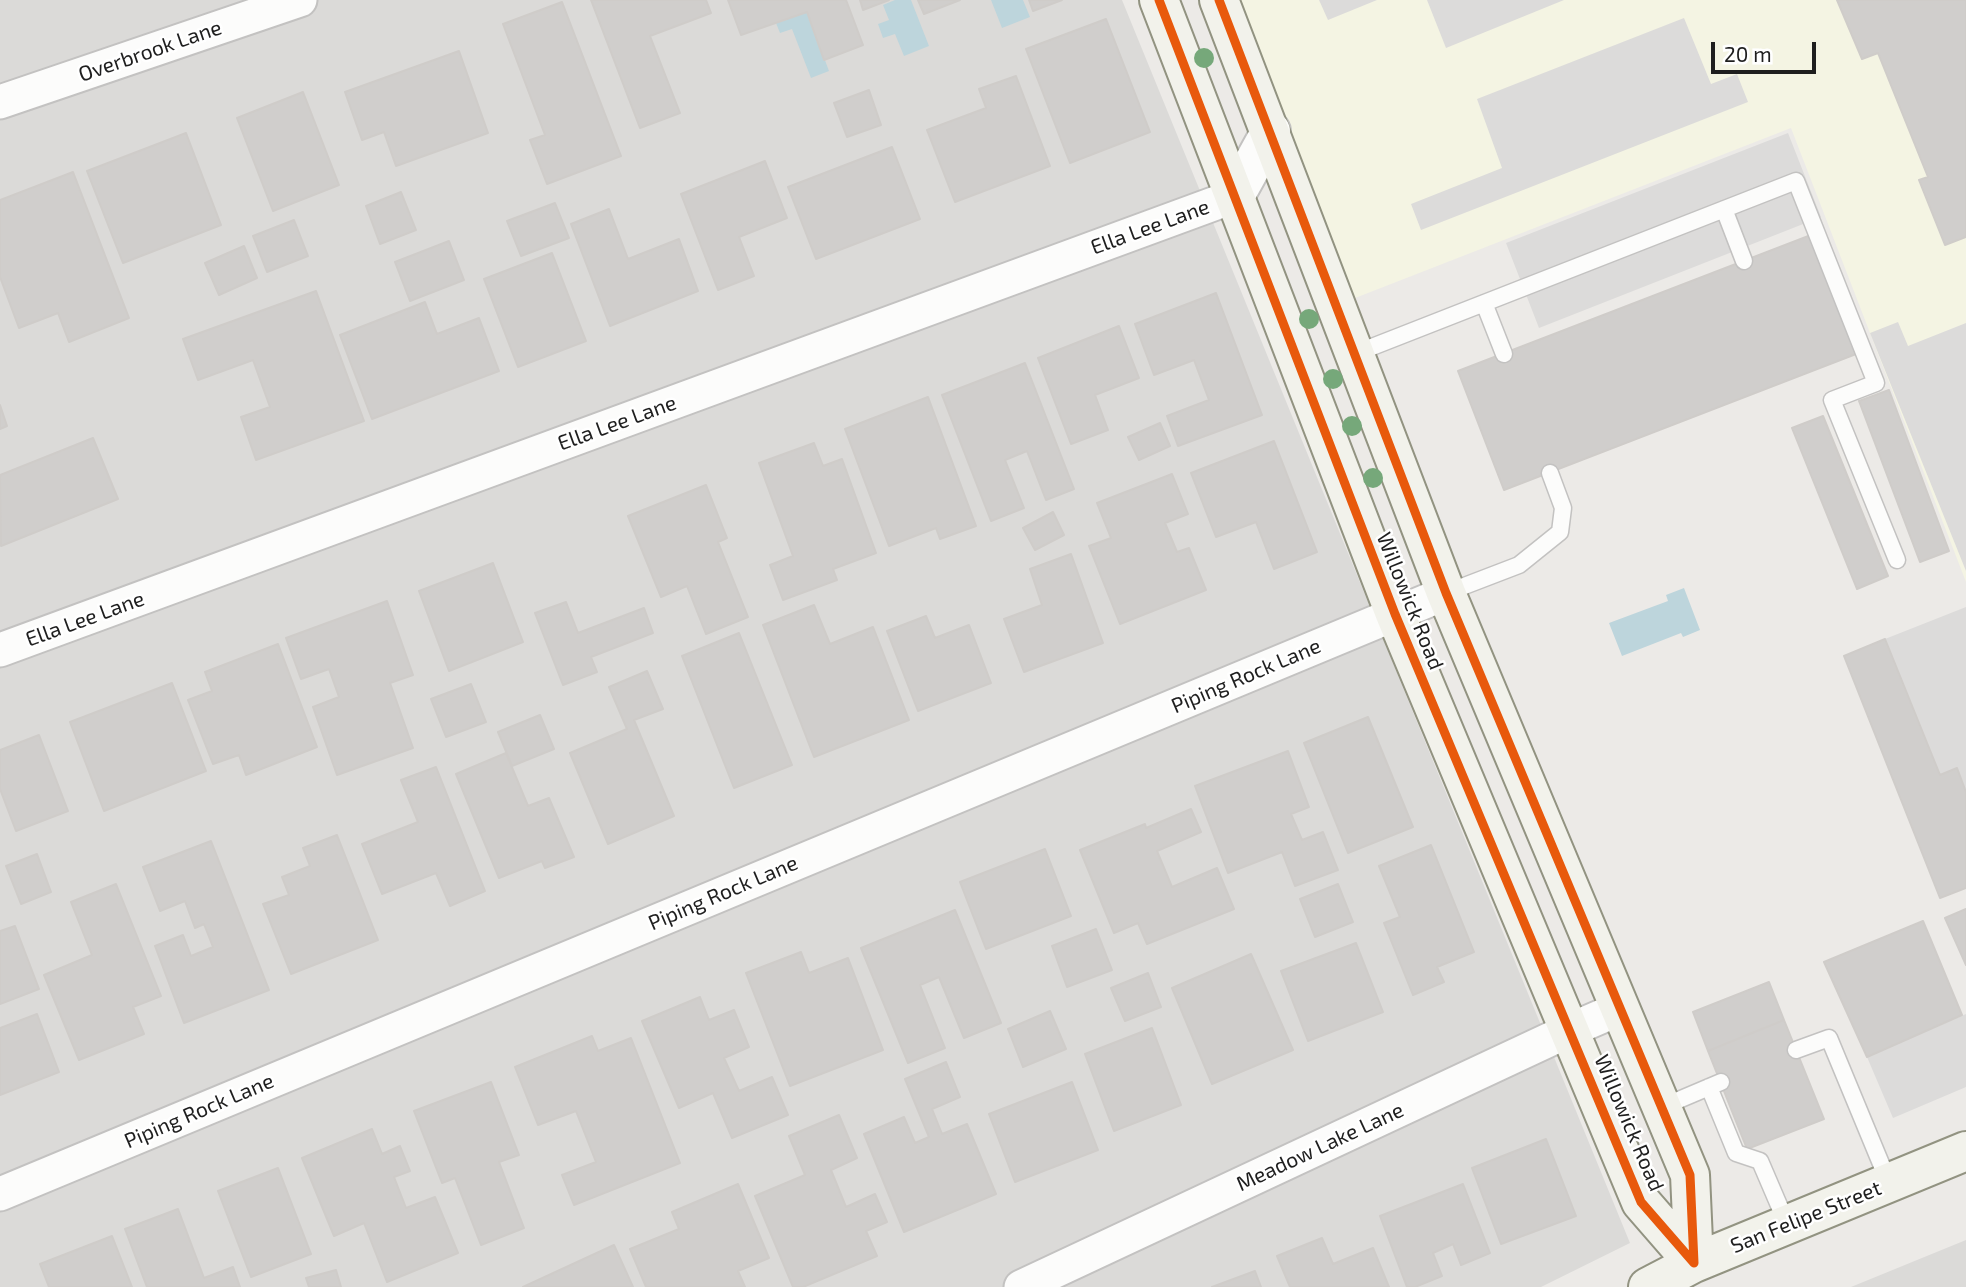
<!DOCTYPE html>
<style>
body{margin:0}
#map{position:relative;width:1966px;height:1287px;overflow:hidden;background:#eceae7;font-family:"Exo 2",sans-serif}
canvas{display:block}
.scale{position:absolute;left:1711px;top:42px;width:105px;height:32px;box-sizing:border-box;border:4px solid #1e1e1e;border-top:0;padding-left:9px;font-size:21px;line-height:24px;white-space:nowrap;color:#1e1e1e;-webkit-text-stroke:5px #fff;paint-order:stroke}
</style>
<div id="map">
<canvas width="1966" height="1287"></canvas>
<div class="scale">20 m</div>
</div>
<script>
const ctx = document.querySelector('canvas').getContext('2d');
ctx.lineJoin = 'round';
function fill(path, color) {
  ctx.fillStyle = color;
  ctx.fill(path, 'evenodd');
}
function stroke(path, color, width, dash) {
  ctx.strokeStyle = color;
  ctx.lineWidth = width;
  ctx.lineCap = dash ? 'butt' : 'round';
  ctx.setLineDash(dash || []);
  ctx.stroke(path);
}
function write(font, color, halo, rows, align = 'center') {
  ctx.font = font + ' "Exo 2",sans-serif';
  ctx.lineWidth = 5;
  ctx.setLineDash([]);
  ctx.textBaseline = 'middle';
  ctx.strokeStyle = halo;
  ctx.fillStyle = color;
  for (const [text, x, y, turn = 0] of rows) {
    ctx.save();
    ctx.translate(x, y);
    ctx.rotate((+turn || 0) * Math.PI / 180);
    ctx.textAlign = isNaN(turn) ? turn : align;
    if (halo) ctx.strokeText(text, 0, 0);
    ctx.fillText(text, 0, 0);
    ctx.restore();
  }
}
const residential = new Path2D(`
 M0 0H1122L1630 1243 1541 1287H0Z
 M1966 1240V1287H1851Z`);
const education = new Path2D(`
 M1233 0H1966V582L1791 128 1350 300Z`);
const parking = new Path2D(`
 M1319 0H1377L1328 20Z
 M1427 0H1564L1446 48Z
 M1684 18 1711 84 1737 74 1748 102 1421 230 1411 204 1502 168 1477 99Z
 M1788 133 1821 217 1539 328 1506 243Z
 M1898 322 1908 346 1966 323V571L1870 333Z
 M1966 607V792L1957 768 1940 775 1885 639Z
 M1966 1014V1087L1893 1118 1867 1057Z`);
const water = new Path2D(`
 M895 0H911L929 46 904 56 895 34 883 38 878 24 889 20 883 5Z
 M991 0H1023L1030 17 1002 28Z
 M807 12 829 71 811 78 792 29 780 33 776 23Z
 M1684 588 1700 630 1683 637 1681 633 1622 656 1609 623 1668 601 1666 595Z`);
const building = new Path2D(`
 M591 0H706L711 13 650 36 680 113 640 128Z
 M728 0H846L863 45 824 60 807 12 741 35Z
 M860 0H889L863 10Z
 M918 0H960L924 14Z
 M1029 0H1062L1033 11Z
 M1837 0H1966V237L1945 245 1919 180 1928 177 1878 53 1862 59Z
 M562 2 621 156 547 184 530 140 545 135 503 24Z
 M1106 19 1150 132 1070 163 1026 49Z
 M459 51 488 133 396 166 384 132 362 140 345 92Z
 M1016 76 1050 166 955 202 927 130 986 108 979 89Z
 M869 90 881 125 847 137 834 103Z
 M303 92 339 185 273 211 237 118Z
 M186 133 221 225 123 263 87 171Z
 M892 147 920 219 816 259 788 187Z
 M765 161 787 218 739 237 754 276 718 290 681 194Z
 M73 172 129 318 69 342 58 313 19 328 0 277V200Z
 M401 192 416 230 380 244 366 206Z
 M555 203 569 238 521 256 507 221Z
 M609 209 628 259 679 239 698 291 610 326 571 224Z
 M294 220 308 256 267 272 253 236Z
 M1811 235 1856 354 1504 490 1458 371Z
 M449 241 464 280 410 301 395 262Z
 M244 246 257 278 219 295 205 263Z
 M552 253 586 341 518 367 484 279Z
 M316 291 364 421 256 460 241 417 270 407 253 360 198 380 183 339Z
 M1216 293 1262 415 1178 446 1167 416 1209 400 1194 360 1154 375 1135 324Z
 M425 302 437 334 479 318 499 371 372 419 340 335Z
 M1119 326 1139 378 1095 395 1108 430 1071 444 1038 358Z
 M1025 363 1074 489 1046 500 1027 451 1005 460 1024 508 991 521 942 395Z
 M1889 390 1949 551 1920 562 1859 401Z
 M928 397 976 526 940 539 936 528 889 546 845 429Z
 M0 405 7 426 0 429Z
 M1823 416 1888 576 1857 589 1792 428Z
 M1160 423 1170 446 1139 460 1128 437Z
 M93 438 118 499 1 546 0 475Z
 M1274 441 1317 552 1274 569 1256 522 1216 537 1191 473Z
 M814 443 823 466 842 459 876 553 833 569 837 580 783 600 770 565 793 556 759 463Z
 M1172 474 1188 514 1165 523 1177 552 1189 548 1206 590 1120 624 1089 546 1111 538 1097 503Z
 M706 485 727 538 718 542 748 617 706 634 687 586 661 597 628 516Z
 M1053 512 1064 535 1035 550 1023 528Z
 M1071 554 1103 643 1024 672 1004 619 1042 605 1030 569Z
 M493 563 523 642 449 671 419 591Z
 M387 601 413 675 390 683 413 748 337 775 313 707 339 697 329 669 301 679 286 638Z
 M566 602 578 633 644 608 653 633 591 657 597 672 563 685 535 613Z
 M814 605 830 644 873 627 909 720 814 757 763 625Z
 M926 616 935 638 969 625 991 683 918 711 887 631Z
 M739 633 792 765 734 788 682 656Z
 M1885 639 1940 775 1957 768 1966 792V888L1940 898 1844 656Z
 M278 644 317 747 246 775 239 755 213 764 188 700 212 691 205 672Z
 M647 671 663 709 634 720 674 816 608 844 570 753 627 729 609 687Z
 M172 683 206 771 104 811 70 722Z
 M471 684 486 722 446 737 431 699Z
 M540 715 554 749 512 766 498 732Z
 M1368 717 1413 827 1348 853 1304 743Z
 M39 735 68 811 16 831 0 789V750Z
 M1288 751 1309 807 1291 814 1302 840 1323 832 1338 870 1295 886 1282 852 1228 873 1195 786Z
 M506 753 528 806 549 798 574 857 545 868 542 861 499 878 456 774Z
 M436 767 485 891 450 906 436 873 382 894 362 844 418 822 401 780Z
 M1191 809 1201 832 1157 851 1172 887 1217 868 1234 909 1147 944 1138 923 1114 933 1080 850 1145 824 1146 828Z
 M337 835 378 940 291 974 263 904 289 895 282 877 310 866 303 848Z
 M211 841 269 990 184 1023 155 946 183 935 191 956 213 947 204 924 195 928 185 901 160 911 143 867Z
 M1431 845 1474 952 1437 967 1444 982 1413 995 1384 923 1400 917 1379 866Z
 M1045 849 1071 916 986 949 960 882Z
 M37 854 51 892 21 904 6 866Z
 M116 884 161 996 133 1007 144 1034 79 1060 44 975 92 955 71 902Z
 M1338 884 1353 922 1315 937 1300 899Z
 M1966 909V965L1945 918Z
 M955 910 1001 1023 964 1038 939 977 920 985 945 1048 908 1063 861 948Z
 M1923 921 1962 1015 1867 1057 1824 962Z
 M15 926 39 989 0 1004V931Z
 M1096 929 1112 970 1067 987 1052 946Z
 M1356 943 1383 1012 1308 1041 1281 971Z
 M801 952 809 973 848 958 883 1050 790 1086 746 973Z
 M1251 954 1293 1050 1212 1084 1172 988Z
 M1148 973 1161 1007 1125 1021 1111 988Z
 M1769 982 1784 1020 1708 1051 1693 1012Z
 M700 997 709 1020 734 1010 749 1047 724 1058 739 1091 772 1077 788 1115 732 1138 713 1093 679 1108 642 1021Z
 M1050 1011 1066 1049 1023 1067 1008 1029Z
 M37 1014 59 1072 0 1095V1028Z
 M1784 1020 1824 1119 1747 1149 1708 1051Z
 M1152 1028 1181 1105 1114 1131 1085 1054Z
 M592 1036 598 1051 631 1038 680 1163 574 1205 562 1175 596 1162 576 1111 538 1125 515 1067Z
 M946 1062 960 1097 932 1109 942 1134 967 1124 996 1194 904 1232 864 1134 904 1117 915 1143 929 1137 905 1079Z
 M491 1082 519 1155 499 1162 524 1228 481 1245 455 1178 442 1183 414 1111Z
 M1072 1082 1098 1150 1015 1182 989 1114Z
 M839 1115 857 1158 831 1170 846 1207 875 1194 887 1222 866 1231 877 1256 803 1287H793L755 1196 805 1175 789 1136Z
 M372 1129 382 1154 400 1146 410 1171 394 1177 406 1208 435 1197 458 1253 387 1282 364 1223 334 1236 302 1158Z
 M1546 1139 1576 1216 1501 1244 1472 1168Z
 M278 1168 311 1254 251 1277 218 1191Z
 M738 1184 769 1258 738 1271 745 1287H646L630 1249 679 1229 672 1212Z
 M1463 1184 1490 1253 1461 1265 1453 1244 1433 1253 1442 1276 1415 1287H1407L1380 1216Z
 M178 1209 204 1278 233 1267 240 1287H147L125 1229Z
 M112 1236 132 1287H49L40 1264Z
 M1322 1238 1333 1264 1373 1248 1389 1287H1290L1277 1256Z
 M614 1245 633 1287H523Z
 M336 1270 341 1287H309L306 1278Z
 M1255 1271 1261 1287H1212Z`);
const service = new Path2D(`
 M1724 209 1744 261
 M1484 303 1504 354
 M1354 354 1796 181 1876 383 1832 400 1897 560
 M1446 593 1519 565 1560 532 1563 508 1550 473
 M1796 1050 1829 1038 1889 1183
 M1709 1087 1736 1153 1760 1161 1787 1224
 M1662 1107 1721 1082`);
const minor = new Path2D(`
 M0 102 300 0
 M0 650 1235 196
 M0 1194 1446 593
 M1021 1287 1570 1030 1621 1008`);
const tertiary = new Path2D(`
 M1235 196 1271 131`);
const secondary = new Path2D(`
 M1159 0 1395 614 1641 1202 1694 1263
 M1219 0 1446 593 1690 1175 1694 1263
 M1648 1287 1694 1263 1966 1151`);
const cycleway = new Path2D(`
 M1159 0 1395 614 1641 1202 1694 1263
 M1219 0 1446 593 1690 1175 1694 1263`);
const trees = [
 [1204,58],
 [1309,319],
 [1333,379],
 [1352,426],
 [1373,478]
];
const streetNames = [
 ["Overbrook Lane",150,51,-19],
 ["Ella Lee Lane",1150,227,-20],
 ["Ella Lee Lane",617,423,-20],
 ["Willowick Road",1410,601,68],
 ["Ella Lee Lane",85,619,-20],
 ["Piping Rock Lane",1246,676,-23],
 ["Piping Rock Lane",723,893,-23],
 ["Piping Rock Lane",199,1111,-23],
 ["Willowick Road",1629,1123,67],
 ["Meadow Lake Lane",1320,1147,-25],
 ["San Felipe Street",1806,1217,-22]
];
fill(residential, '#dbdad8');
fill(education, '#f4f4e3');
fill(parking, '#dcdbda');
fill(water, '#bdd5dc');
fill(building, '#d0cecc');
stroke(building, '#cfccc9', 2);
stroke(service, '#c3c2c1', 19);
stroke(minor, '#c3c2c1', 37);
stroke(tertiary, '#c3c2c1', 42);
stroke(secondary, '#929381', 42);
stroke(service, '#fcfcfb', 16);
stroke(minor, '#fcfcfb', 33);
stroke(tertiary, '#fcfcfb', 38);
stroke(secondary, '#f2f2eb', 38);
stroke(cycleway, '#e8590c', 9);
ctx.fillStyle = '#76a87a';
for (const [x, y] of trees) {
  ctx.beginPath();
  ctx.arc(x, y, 10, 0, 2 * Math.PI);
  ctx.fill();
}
write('21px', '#1e1e1e', '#fff', streetNames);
</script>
